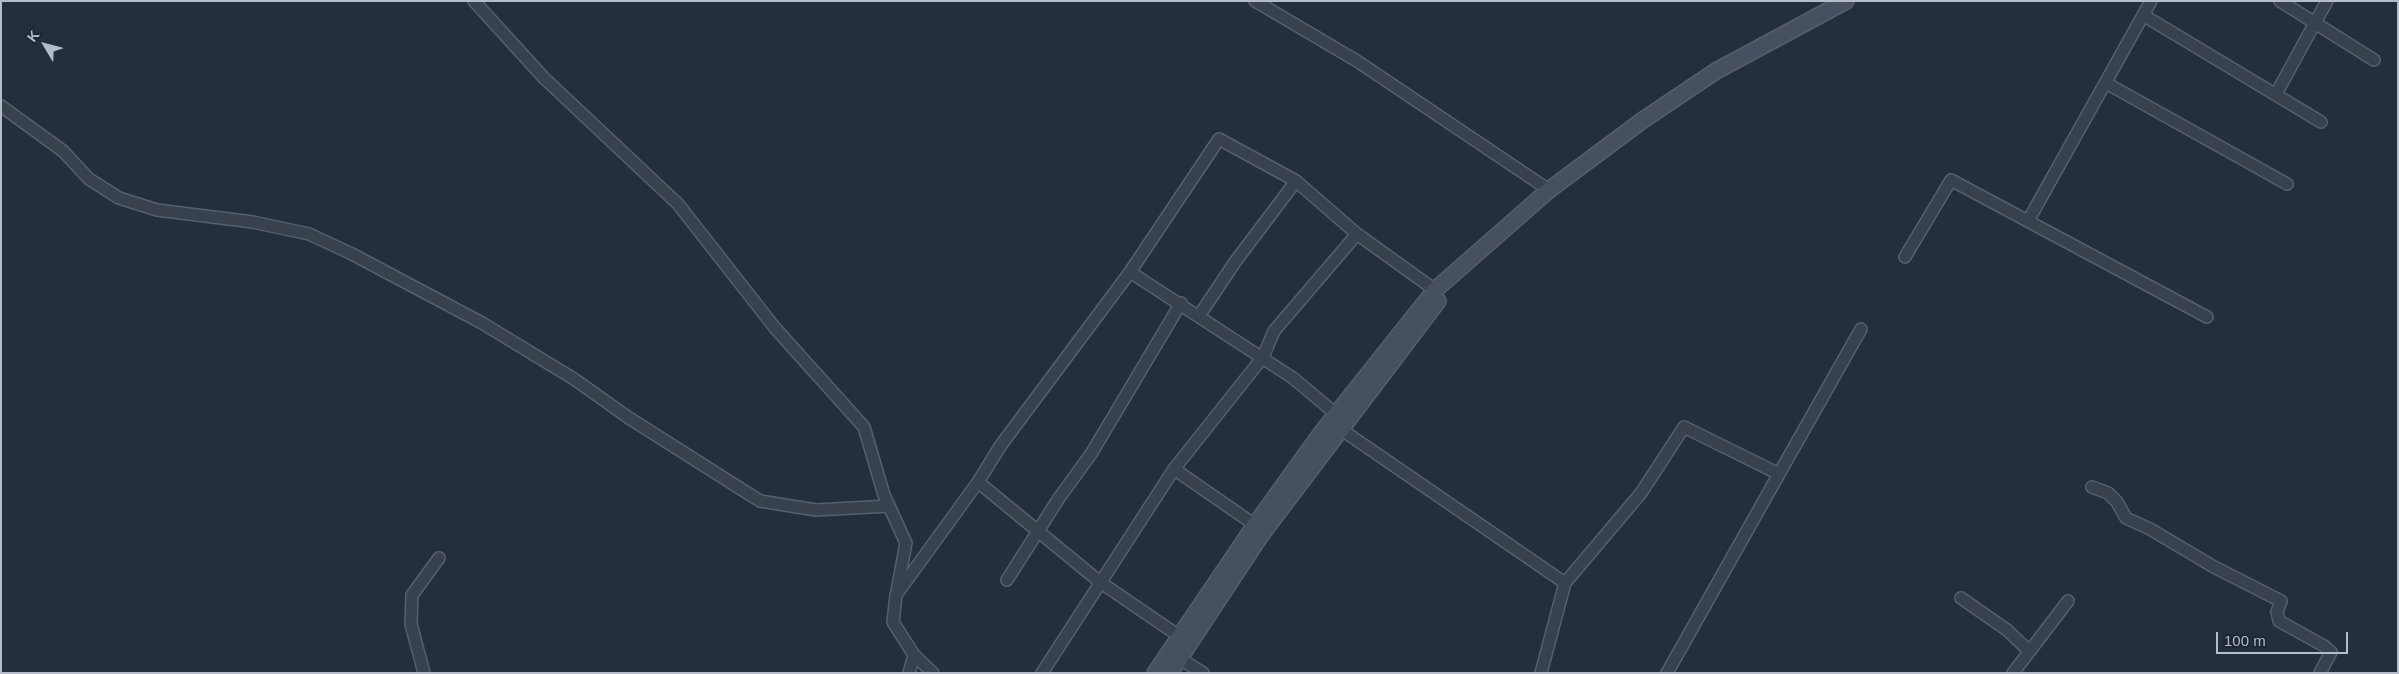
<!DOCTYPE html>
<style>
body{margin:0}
#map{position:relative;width:2399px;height:674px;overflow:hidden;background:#242f3e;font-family:Helvetica,sans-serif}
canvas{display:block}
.frame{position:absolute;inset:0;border:2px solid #b4bcc9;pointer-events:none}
.north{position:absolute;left:20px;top:20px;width:50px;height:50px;-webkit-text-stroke:4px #1d2633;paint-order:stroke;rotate:307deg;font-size:14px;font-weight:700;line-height:20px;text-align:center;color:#b4bcc9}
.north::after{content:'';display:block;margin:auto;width:18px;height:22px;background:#b4bcc9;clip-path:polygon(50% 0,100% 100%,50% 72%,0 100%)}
.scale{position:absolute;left:2216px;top:632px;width:132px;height:22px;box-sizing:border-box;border:2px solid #b4bcc9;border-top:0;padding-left:6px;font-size:15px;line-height:18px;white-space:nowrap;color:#b4bcc9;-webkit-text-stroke:4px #1d2633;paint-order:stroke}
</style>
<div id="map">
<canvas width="2399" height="674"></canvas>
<div class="frame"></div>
<div class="north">K</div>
<div class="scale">100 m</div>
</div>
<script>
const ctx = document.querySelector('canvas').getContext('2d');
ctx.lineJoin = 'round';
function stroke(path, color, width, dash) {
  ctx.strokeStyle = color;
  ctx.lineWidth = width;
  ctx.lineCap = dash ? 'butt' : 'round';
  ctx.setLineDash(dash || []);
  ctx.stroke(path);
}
const street = new Path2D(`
 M474 1 544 78 678 204 775 328 864 427 884 495 906 543 897 591
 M1255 1 1357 61 1549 190
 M2280 1 2374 60
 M2143 15 2321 122
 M2106 83 2287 184
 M2276 94 2327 1
 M1 106 63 151 89 179 119 198 157 210 253 222 309 234 352 254 482 323 574 379 629 418 760 501 816 510 889 506
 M1296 181 1357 234 1435 290
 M2028 221 2151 1
 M1905 257 1951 180 2207 317
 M1130 272 1293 378 1336 414
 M1342 430 1565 583 1641 493 1684 427 1779 474 1861 329
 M1174 469 1255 525
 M978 482 1100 582 1179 636
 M2092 487 2108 493 2117 502 2126 518 2150 529 2214 567 2281 601 2277 612 2279 621 2324 646 2331 652 2320 673
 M1007 580 1059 498 1091 454 1181 303
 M1961 598 2007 630 2029 651
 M1179 658 1203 673
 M424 673 411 624 412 595 439 558
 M909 673 914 655
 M933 673 914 655 893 622 896 595 978 482 1001 445 1130 272 1219 139 1296 181 1235 262 1199 316
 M1042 673 1174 469 1263 357 1274 331 1357 234
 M1541 673 1565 583
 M1667 673 1779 474
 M2013 673 2068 601`);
const secondary = new Path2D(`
 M1155 673 1255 525 1322 432 1435 290 1549 190 1643 120 1716 71 1846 1
 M1170 673 1261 535 1438 301`);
stroke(street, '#565f6c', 14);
stroke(secondary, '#565f6c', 18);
stroke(street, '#38414e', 11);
stroke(secondary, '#465061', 15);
</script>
